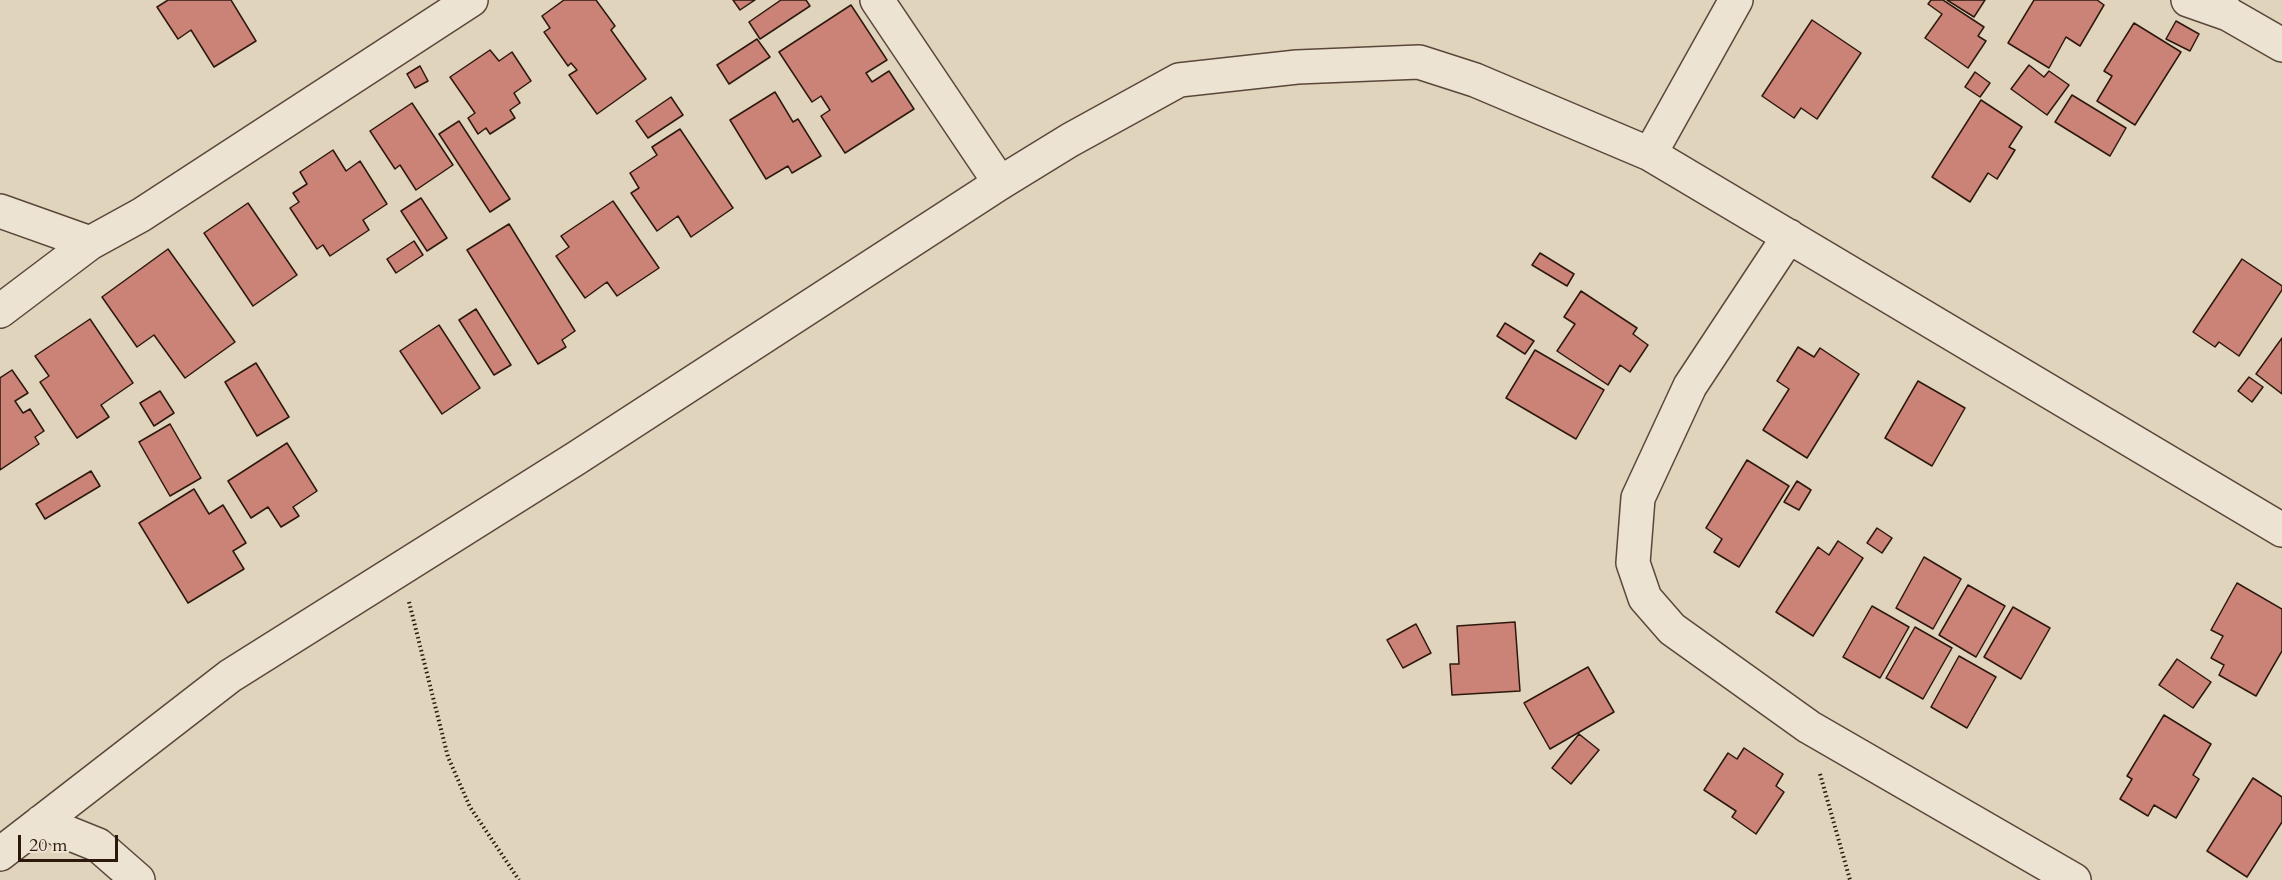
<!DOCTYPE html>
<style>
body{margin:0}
#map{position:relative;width:2282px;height:880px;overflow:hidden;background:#e1d4bc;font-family:Cardo,serif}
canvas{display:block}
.scale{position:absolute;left:18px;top:835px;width:100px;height:27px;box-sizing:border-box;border:3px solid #2d180e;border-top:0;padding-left:8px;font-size:18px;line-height:21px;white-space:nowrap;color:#2d180e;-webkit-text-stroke:4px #ece3d3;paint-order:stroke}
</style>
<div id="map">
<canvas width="2282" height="880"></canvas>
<div class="scale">20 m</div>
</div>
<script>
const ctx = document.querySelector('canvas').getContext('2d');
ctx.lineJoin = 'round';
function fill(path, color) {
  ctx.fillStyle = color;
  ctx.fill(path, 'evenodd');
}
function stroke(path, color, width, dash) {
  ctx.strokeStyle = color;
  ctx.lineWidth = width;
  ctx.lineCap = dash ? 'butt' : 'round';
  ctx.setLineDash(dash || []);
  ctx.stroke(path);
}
const building = new Path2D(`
 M168 0H231L256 41 214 67 191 30 178 39 157 7Z
 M564 0H596L615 26 611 30 646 79 597 114 569 75 577 70 571 63 568 66 544 32 550 28 542 16Z
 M733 0H755L740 10Z
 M781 0H806L810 6 760 39 749 22Z
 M1931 0H1943L1984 27 1978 36 1986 41 1968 68 1925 38 1942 14 1928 4Z
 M1947 0H1985L1974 17Z
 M2034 0H2097L2104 5 2080 46 2066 37 2049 68 2008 43Z
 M851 5 887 60 866 73 872 82 889 71 914 109 845 153 821 116 830 110 821 96 812 102 779 52Z
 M1812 20 1861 53 1817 119 1801 108 1794 118 1762 96Z
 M2176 21 2199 34 2190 51 2166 39Z
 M2134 23 2181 52 2135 125 2097 101 2112 76 2104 71Z
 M757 39 770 57 729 84 717 65Z
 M490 50 499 61 512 52 531 81 514 93 520 103 510 110 515 118 490 134 486 128 478 134 468 118 475 113 450 77Z
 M2029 65 2044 77 2049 71 2069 85 2047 115 2011 89Z
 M420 66 428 81 415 88 407 74Z
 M1975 72 1990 83 1980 97 1965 87Z
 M775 92 793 122 798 119 821 156 792 173 788 166 766 179 730 120Z
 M2072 95 2126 128 2110 156 2055 122Z
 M671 97 683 115 648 138 636 121Z
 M1981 100 2022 127 2009 147 2015 150 1997 179 1988 173 1970 202 1932 177Z
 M412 103 453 165 416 190 400 165 395 169 370 131Z
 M459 121 510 199 490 212 439 134Z
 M680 129 733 208 691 237 678 216 657 231 631 193 639 188 630 173 657 155 652 147Z
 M333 150 346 171 360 161 387 204 363 220 369 230 330 256 323 245 317 249 290 208 299 202 293 193 307 184 300 172Z
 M421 198 447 238 427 251 401 211Z
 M613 201 659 268 617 296 607 282 585 298 556 256 569 247 561 236Z
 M248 203 297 275 253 306 204 233Z
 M509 224 575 331 562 340 566 347 538 364 467 250Z
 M414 241 423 255 396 273 387 259Z
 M168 249 235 342 185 378 154 335 137 347 102 297Z
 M1540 253 1574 274 1567 286 1532 265Z
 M2242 259 2282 286V290L2239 356 2219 342 2215 347 2193 332Z
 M1581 291 1637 328 1633 334 1648 345 1630 372 1620 365 1608 385 1557 351 1575 324 1564 317Z
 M476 309 511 365 494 375 459 320Z
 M90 319 133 383 101 405 109 417 77 438 40 382 49 376 35 356Z
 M1505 323 1534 341 1525 354 1497 336Z
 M439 325 480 388 442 414 400 351Z
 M2282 338V394L2256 374Z
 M1798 347 1814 357 1820 348 1859 374 1807 458 1763 430 1789 389 1777 381Z
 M1535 350 1604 390 1576 439 1506 398Z
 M256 363 289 417 257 436 225 382Z
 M12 370 28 393 15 401 23 413 30 409 44 431 35 437 39 444 0 470V378Z
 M2249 377 2263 387 2252 402 2238 391Z
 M1918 381 1965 408 1932 466 1885 438Z
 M160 391 174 413 154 426 140 403Z
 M170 424 201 478 170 496 139 442Z
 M287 443 317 491 293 507 299 516 281 527 268 507 251 518 228 481Z
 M1747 460 1789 486 1739 567 1714 552 1722 539 1706 528Z
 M91 471 100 486 45 519 36 504Z
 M1797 481 1811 490 1799 510 1784 502Z
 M194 489 209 514 223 505 246 543 233 551 244 569 188 603 139 523Z
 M1877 528 1892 538 1882 553 1867 543Z
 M1838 541 1863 558 1813 636 1776 612 1818 547 1829 555Z
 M1924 557 1961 579 1933 629 1896 608Z
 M2237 583 2282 609V651L2256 696 2219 675 2224 665 2211 658 2223 636 2211 630Z
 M1968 585 2005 606 1976 657 1939 635Z
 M1872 606 1909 627 1880 678 1843 657Z
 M2013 607 2050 628 2021 679 1984 657Z
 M1515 622 1520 691 1452 695 1450 664H1459L1457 626Z
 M1416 624 1431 653 1403 668 1387 640Z
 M1915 627 1952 648 1923 699 1886 678Z
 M1959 656 1996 677 1967 728 1931 707Z
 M2177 659 2211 682 2193 708 2159 685Z
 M1588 667 1614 712 1550 749 1524 703Z
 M2164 715 2211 744 2193 775 2199 779 2176 818 2154 805 2148 816 2120 799 2132 779 2127 776Z
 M1579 734 1599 750 1571 784 1552 768Z
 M1744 748 1783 774 1776 786 1784 792 1756 834 1732 817 1736 811 1704 790 1728 753 1737 759Z
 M2253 778 2282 797V822L2247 877 2207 851Z`);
const path = new Path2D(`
 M409 602 448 757 470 807 519 880
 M1820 774 1850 880`);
const minor = new Path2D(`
 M877 0 1000 183
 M2188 0 2228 14
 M2217 0 2228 14 2282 45
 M1650 154 1736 0
 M0 211 90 243 141 215 471 0
 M1789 236 1690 386 1638 498 1633 563 1645 598 1672 629 1809 727 2074 880
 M0 311 90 243
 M41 822 98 845 138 880
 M0 854 230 676 575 459 1000 183 1070 140 1179 80 1297 67 1419 62 1475 80 1650 154 2282 530`);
fill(building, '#cb8277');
stroke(building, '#2d180e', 1.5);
stroke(minor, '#5a473a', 36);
stroke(path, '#2d180e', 4, [1.5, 3]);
stroke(minor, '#ece3d3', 33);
</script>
